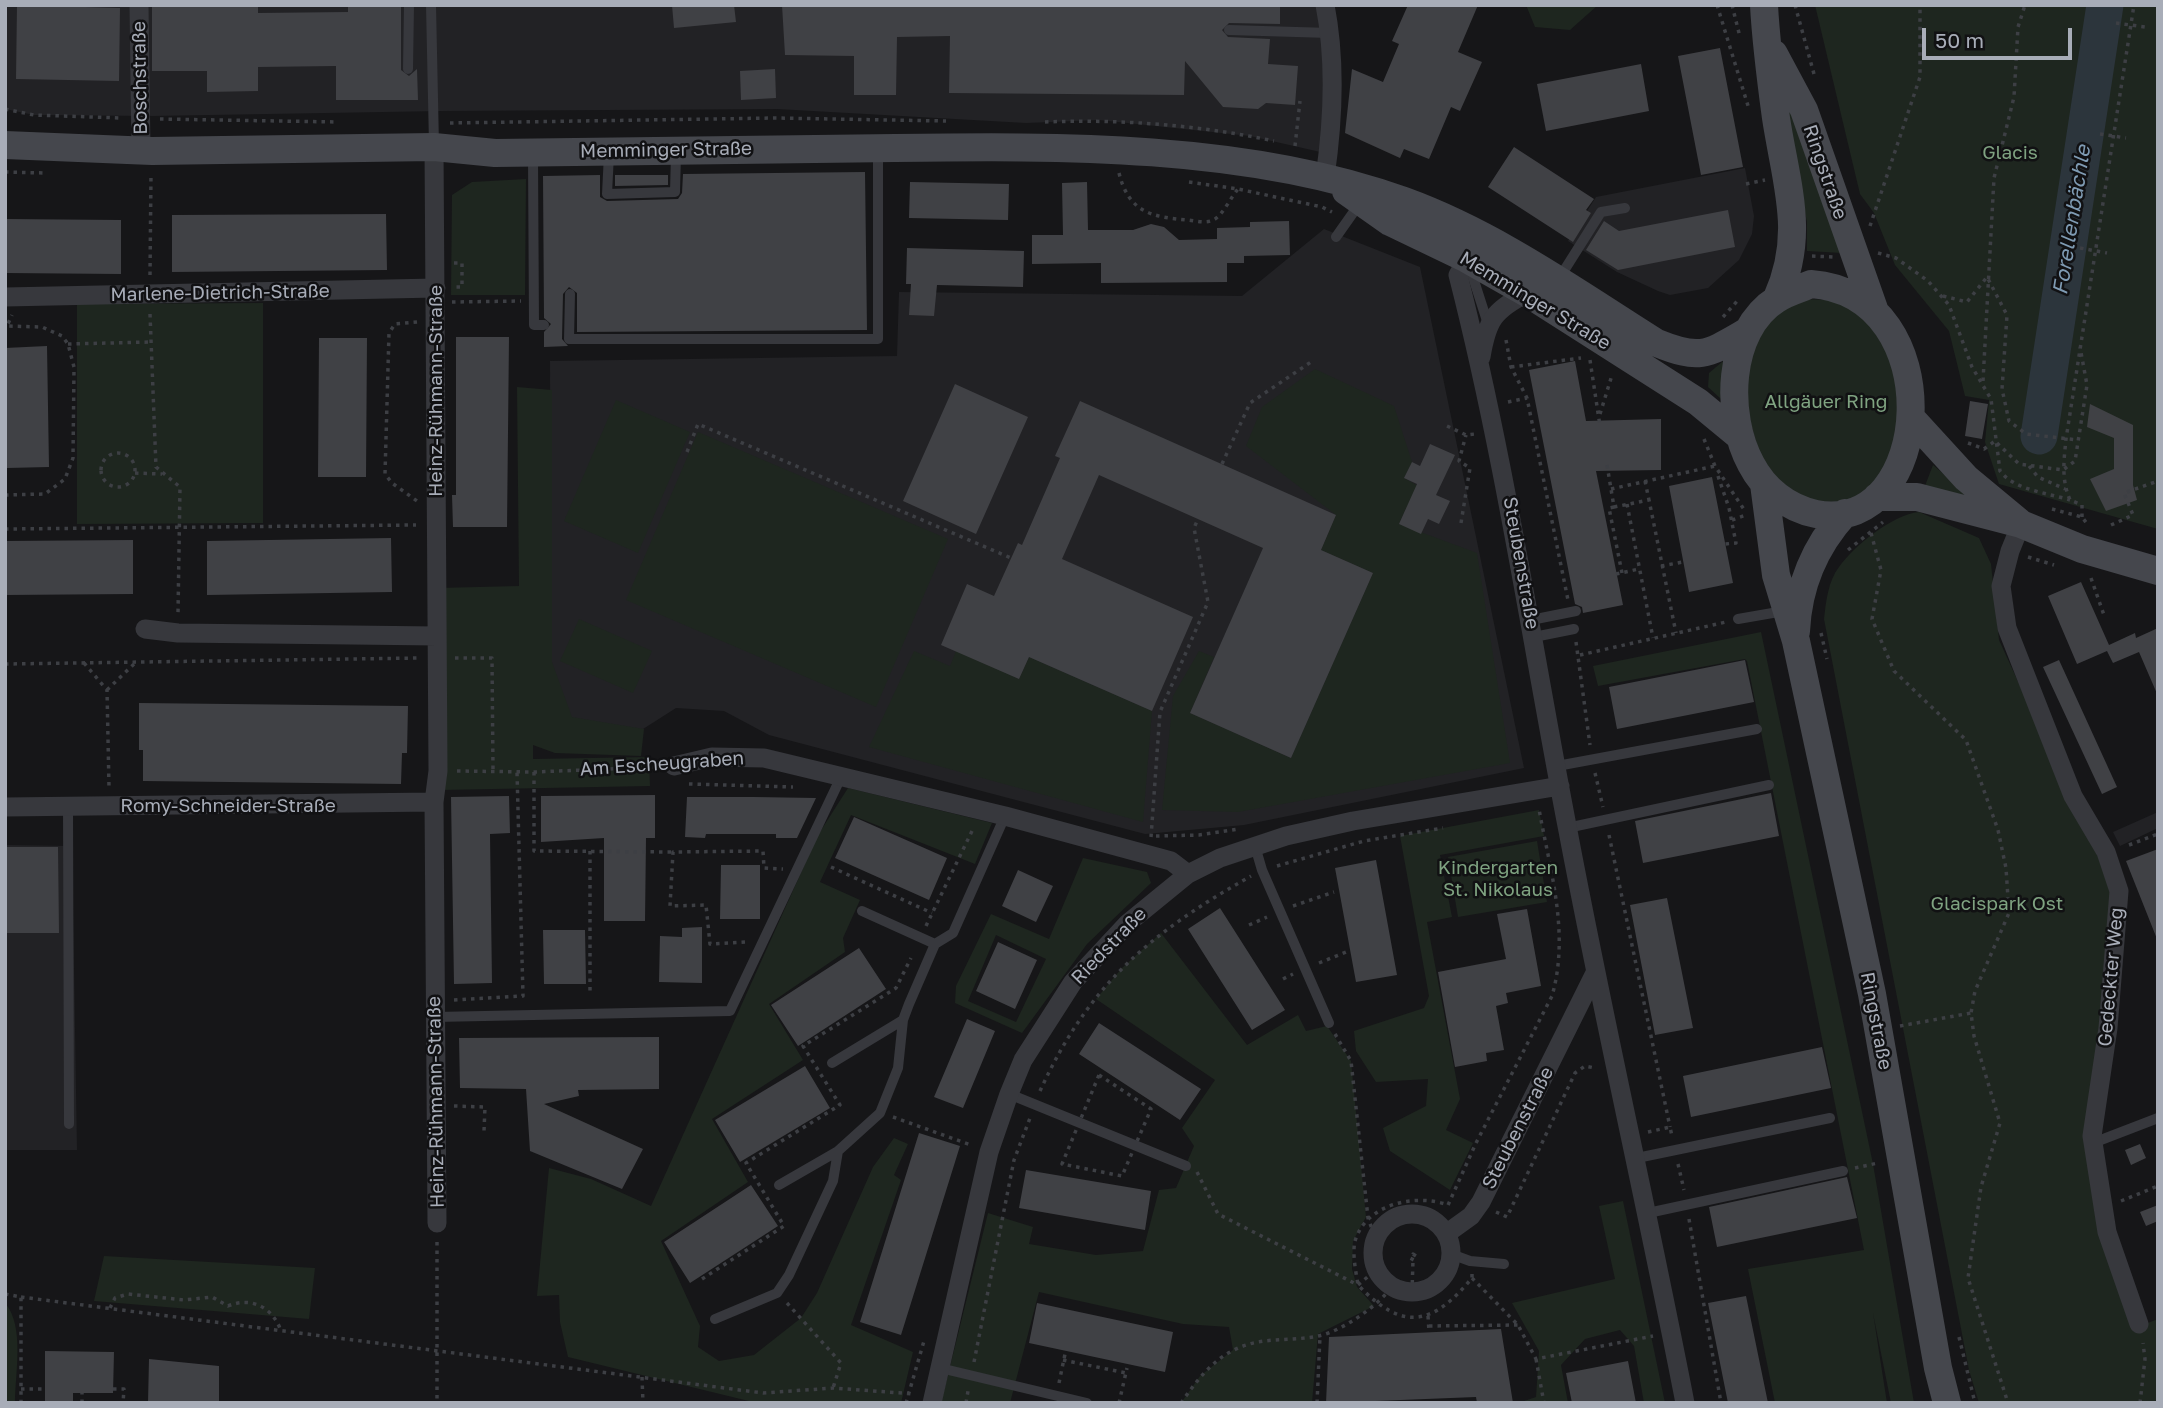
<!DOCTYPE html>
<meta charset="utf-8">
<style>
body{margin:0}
#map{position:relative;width:2163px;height:1408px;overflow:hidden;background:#161618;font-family:"Golos Text",sans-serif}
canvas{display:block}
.frame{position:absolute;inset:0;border:7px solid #a8adb8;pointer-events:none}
.scale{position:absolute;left:1922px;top:28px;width:150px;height:32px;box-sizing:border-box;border:4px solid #a8adb8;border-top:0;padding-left:9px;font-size:21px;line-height:24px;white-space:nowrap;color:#a8adb8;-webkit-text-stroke:5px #111113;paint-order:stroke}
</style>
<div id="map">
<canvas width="2163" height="1408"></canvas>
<div class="frame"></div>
<div class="scale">50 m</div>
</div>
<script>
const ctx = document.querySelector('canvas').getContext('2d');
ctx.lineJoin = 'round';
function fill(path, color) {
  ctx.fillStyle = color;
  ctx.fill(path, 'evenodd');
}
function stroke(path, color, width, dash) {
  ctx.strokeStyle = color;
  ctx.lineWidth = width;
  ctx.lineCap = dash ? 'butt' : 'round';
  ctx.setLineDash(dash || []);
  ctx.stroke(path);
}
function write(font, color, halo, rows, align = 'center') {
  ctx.font = font + ' "Golos Text",sans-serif';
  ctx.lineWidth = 5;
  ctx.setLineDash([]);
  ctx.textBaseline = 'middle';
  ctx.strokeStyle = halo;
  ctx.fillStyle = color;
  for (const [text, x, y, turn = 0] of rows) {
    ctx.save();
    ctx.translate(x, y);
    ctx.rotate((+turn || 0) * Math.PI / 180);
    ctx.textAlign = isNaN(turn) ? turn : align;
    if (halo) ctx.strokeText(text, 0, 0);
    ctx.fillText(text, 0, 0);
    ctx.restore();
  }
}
const built = new Path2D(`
 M5 5H1322L1329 154 1250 136 1099 120 1026 123 777 109 442 111 152 116 34 115 5 109Z
 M1745 168 1754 216 1752 234 1739 260 1708 288 1670 295 1658 291 1617 272 1568 241 1596 197Z
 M1324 229 1420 267 1524 768 1244 825 1145 834 769 735 724 711 676 708 629 738 551 725 550 361 897 356 899 292 1242 296Z
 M2158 812V828L2120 846 2113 832Z
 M5 845 72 846 77 1150H5Z`);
const green = new Path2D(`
 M1526 5H1598L1570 30 1535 27Z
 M1815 5H2158V529L1999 484 1985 442 1989 400 1965 396 1949 331 1895 265 1874 213 1860 194Z
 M1774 67 1842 253 1807 251V222Z
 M526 179 525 295H451L452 195 472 182Z
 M1801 299 1836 300 1865 314 1900 364 1896 463 1859 501 1809 505 1765 472 1743 397 1748 353 1768 316Z
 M263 303V523L77 524V304Z
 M1735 351 1721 399 1708 387 1709 373Z
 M1315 369 1394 406 1412 462 1404 478 1425 490 1406 508 1399 524 1477 553 1510 763 1238 812 1162 810 1173 696 1199 651 1214 657 1190 713 1291 758 1373 573 1321 550 1336 515 1246 446 1262 407Z
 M517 387 552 390V662L572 717 644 729 641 756 555 753 533 745V759L649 757 650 786 441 790 438 588 519 586Z
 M616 400 690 432 638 553 564 521Z
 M698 432 948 539 876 707 626 600Z
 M1933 465 1977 502 1923 491Z
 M1919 512 1979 538 1991 564 1999 640 2115 893 2086 1137 2135 1328 2158 1319V1403H1979L1969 1370 1824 619C1826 602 1828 581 1839 567 1855 545 1892 515 1919 512Z
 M579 619 652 651 633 693 560 661Z
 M1761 632 1873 1164 1914 1403H1891L1873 1313 1887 1403H1775L1748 1269 1864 1250 1747 661 1745 659 1598 686 1593 666Z
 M914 651 950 666 956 651 1019 679 1029 657 1152 711 1143 822 869 747Z
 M848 788 992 823 975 864 851 815 820 882 860 900 843 938 845 952 769 1004 803 1060 712 1119 748 1182 661 1241 700 1326 698 1347 719 1361 754 1355 801 1318 817 1293 873 1167 894 1138 908 1144 894 1175 901 1180 851 1325 913 1352 901 1403H757L568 1357 560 1322 559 1295 537 1296 549 1168 591 1179 651 1206 818 835Z
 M1539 810 1544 836 1440 855 1452 917 1427 922 1460 1099 1446 1130 1473 1143 1450 1190 1390 1151 1383 1128 1426 1106 1428 1079 1376 1082 1356 1051 1354 1031 1424 1008 1429 996 1400 836Z
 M1537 841 1547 902 1458 917 1448 857Z
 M1083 858 1147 872 1151 883 1087 944 1022 1033 955 1003 956 986 991 914 1049 939ZM996 935 1046 959 1016 1022 968 1001Z
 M1161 933 1247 1045 1298 1015 1306 1031 1327 1026 1351 1061 1366 1217 1353 1241 1352 1269 1357 1287 1374 1306 1318 1334 1312 1403H1181L1200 1376 1233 1350 1229 1327 1183 1324 1039 1292 1010 1403H941L988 1213 1033 1227 1029 1244 1096 1255 1143 1251 1159 1190 1176 1188 1194 1146 1182 1128 1215 1080 1096 999 1122 968Z
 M1623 1201 1665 1403H1644L1634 1346 1620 1330 1585 1339 1561 1365 1568 1403H1518L1536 1397 1539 1351 1512 1303 1615 1279 1599 1206Z
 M104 1256 315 1268 309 1319 94 1301Z
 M5 1303C25 1326 15 1374 15 1403H5Z`);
const river = new Path2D(`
 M2039 436 2105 5`);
const building = new Path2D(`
 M17 5 120 8 119 81 16 79Z
 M152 5H258V13L348 12V5H401V70L409 76 417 69 418 100H336V66L258 67V91L207 92V71H152Z
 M672 5H734L736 22 674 28Z
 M782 5H1280V24L1229 23 1222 30 1228 37 1270 39 1268 64 1298 66 1295 105 1266 103 1258 109 1223 107 1185 61 1184 95 949 93 950 36 897 37 896 95H854V56L785 55Z
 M1408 5H1478L1458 52 1482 62 1460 111 1451 107 1429 159 1404 149 1400 158 1345 133 1352 69 1383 82 1399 44 1392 41Z
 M1720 48 1743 167 1701 175 1678 56Z
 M1641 64 1649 111 1546 131 1537 84Z
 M775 69 776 98 741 100 740 71Z
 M1514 147 1594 199 1586 210 1591 213 1573 242 1488 187Z
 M865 172 867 330 577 332V293L569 287 563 294 562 339 568 346 544 347V332L551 324 544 318 543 176 600 175V197L607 201 678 199 682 193 683 174Z
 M615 175H668V185L615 186Z
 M910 182 1009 184 1008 220 909 218Z
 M1087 182 1088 230H1133L1151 224 1164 227 1179 240 1217 239V228L1250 227V222L1289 221 1290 255 1244 256V263H1227V282L1101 283V263L1032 264V235H1063L1062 183Z
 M1728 210 1735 247 1618 270 1586 250 1604 221 1619 231Z
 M386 214 387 270 172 272V215Z
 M5 219 121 220V274L5 273Z
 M907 248 1024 251 1023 287 937 285 934 316 909 315 911 284H906Z
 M456 337H509L507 527H453L452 495H456Z
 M319 338H367L366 477H318Z
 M47 346 49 467 7 468 5 348Z
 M1575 361 1586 421 1661 419V470L1596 471 1623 605 1583 613 1582 607 1575 604 1529 370Z
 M955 384 1028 417 976 534 903 501Z
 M1080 401 1336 515 1321 550 1373 573 1291 758 1190 713 1263 548 1099 475 1062 559 1193 617 1152 711 1029 657 1019 679 941 645 967 584 994 596 1018 543 1022 545 1060 458 1055 456Z
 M1970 401 1988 404 1982 439 1965 436Z
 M2090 404 2133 425V485L2137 500 2106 511 2090 479 2114 469V438L2087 427Z
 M1430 444 1455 455 1436 495 1450 501 1439 524 1428 519 1421 534 1399 524 1417 484 1404 478 1412 462 1420 466Z
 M1712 477 1733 583 1689 592 1669 486Z
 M391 538 392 592 207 595V541Z
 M133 540V594L5 595V541Z
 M2081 582 2109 645 2135 633 2136 638 2158 628V696L2139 652 2113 663 2107 651 2077 664 2048 596Z
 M1745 660 1754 702 1617 729 1609 687Z
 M2059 660 2117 787 2102 794 2043 667Z
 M139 703 408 706 407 753H402L401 784 143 781V750H139Z
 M1771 793 1779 836 1643 863 1635 821Z
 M655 795V838H646L645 921H604V838L541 842V796Z
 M509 796 510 833 490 834 492 983 454 984 451 797Z
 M687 797H754L816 798 797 838H776V834H706L705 838 685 837Z
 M854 817 947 858 929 900 835 858Z
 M5 847H58L59 933H5Z
 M2158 849V939H2157L2126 861Z
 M1376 860 1397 975 1356 982 1335 868Z
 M721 865H760V919H720Z
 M1018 870 1053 886 1036 922 1002 906Z
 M1667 898 1693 1028 1655 1035 1630 905Z
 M1220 908 1285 1010 1252 1030 1188 929Z
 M1527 909 1541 986 1506 993 1508 1003 1496 1006 1504 1050 1486 1053 1487 1061 1455 1067 1438 972 1506 959 1497 914Z
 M702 927V983L659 982 660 936 682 937V928Z
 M543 930H585L586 984H544Z
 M998 942 1037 960 1015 1009 976 991Z
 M859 948 886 989 798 1046 771 1005Z
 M967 1019 995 1031 963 1108 934 1097Z
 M1099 1023 1201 1089 1180 1120 1079 1054Z
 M659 1037V1089L578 1090 579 1096 544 1104 643 1149 622 1189 530 1151 526 1089 460 1088 459 1038Z
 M1822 1047 1831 1088 1691 1117 1683 1076Z
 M805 1066 830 1108 740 1162 715 1120Z
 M919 1133 960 1146 901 1335 860 1322Z
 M2140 1144 2146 1158 2131 1165 2125 1150Z
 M1026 1170 1151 1191 1145 1230 1019 1208Z
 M1847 1177 1857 1218 1717 1247 1709 1207Z
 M751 1185 778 1226 690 1283 664 1242Z
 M2158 1205V1221L2146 1226 2140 1212Z
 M1746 1296 1768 1403H1728L1708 1303Z
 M1037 1303 1173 1332 1165 1372 1029 1343Z
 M1501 1329 1513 1403H1477L1476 1397 1326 1403 1329 1337Z
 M45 1351 114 1352 113 1393H73V1403H45Z
 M149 1359 219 1366V1403H148Z
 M1628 1361 1636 1403H1572L1566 1373Z`);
const path = new Path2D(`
 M1717 5 1749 109
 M1732 5 1740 37
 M1795 5 1814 74
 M2116 23 2145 27
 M5 109 34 115 121 118
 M160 119 338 122
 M1045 122C1121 119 1199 125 1274 141
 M450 123 775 118 946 121
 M2100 134 2126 138
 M1295 146 1300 101
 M5 172 45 173
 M1119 173C1129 213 1152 217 1188 220 1197 221 1207 224 1215 219 1224 213 1231 197 1238 189
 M1189 182 1238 189 1322 207 1332 212
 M1746 184 1765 180
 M1870 226 1920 77V5
 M2080 248 2107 253
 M1878 253 1896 258 1928 281 1949 305 1972 367 1991 399 2000 471C2014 490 2048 493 2070 500
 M1812 256 1833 257
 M454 263H462V287H455
 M150 275 151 174
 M1943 296 1967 302 1987 277 2007 315 2002 389 2009 421 2026 434 2078 440
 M452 302 521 301
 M150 314 156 467 180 487 178 614
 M1723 317 1739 299
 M417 322 395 324 389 333 385 474 392 483 417 501
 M1506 340 1511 367 1527 398 1568 600
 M68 344 150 342
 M1590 360 1600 426
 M1511 367 1581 358
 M1983 381 1994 178 2014 97 2018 27 2025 5
 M1508 402 1527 398
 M1600 414 1612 375
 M1447 426 1466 435 1475 434
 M1704 439 1715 466 1745 511
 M1968 443 1984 449 1995 441
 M1997 443 2019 464 2063 470 2075 461 2087 385 2080 347
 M687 452 698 424 1011 558
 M101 470a17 17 0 1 1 34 0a17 17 0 1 1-34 0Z
 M1222 464 1250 403 1311 362
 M1607 465 1614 507 1649 500 1676 633
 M2029 466 2038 477 2065 489
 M135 473 162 474
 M1718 476 1729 508 1736 543 1725 544
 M1645 481 1649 500
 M1611 489 1715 466
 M5 495 45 494 65 479 73 458 74 367 68 344 62 336 42 327 7 326 12 315
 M1627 504 1653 638
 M1614 507 1609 508 1622 573
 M2052 509 2082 517 2088 525
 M2082 517V505L2070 500C2061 479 2064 460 2066 439L2134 5
 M1732 520 1746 515
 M1461 523 1470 468 1459 461 1466 435
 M2111 525 2133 515 2124 493 2158 481
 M5 529 416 525
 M1871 533 1881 570 1872 619 1894 671 1966 740 1998 830 2006 868 2009 913 1975 991 1971 1013 1974 1036 2000 1123 1981 1187 1968 1278 2008 1403
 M1848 550 1883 522
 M2028 557 2054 565
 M1661 566 1683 562
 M1616 574 1639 569
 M2091 578 2105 618
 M1821 633 1827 659
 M1576 642 1590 745
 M1580 655 1726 622
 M455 658H492L493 771
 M84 663 107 690 109 787
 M5 664 420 658
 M107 690 135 663
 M457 771 534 772 656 767
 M534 772V851L673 852
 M1595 773 1603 807
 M689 784 793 787
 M1609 835 1670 1127
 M1156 836 1199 835 1239 829
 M1151 837 1160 712 1208 602 1194 528 1198 519
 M2129 845 2158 834
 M590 851V994
 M1277 866 1364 841 1443 828
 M831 867 932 913
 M1293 906 1334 892
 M1249 925 1267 917
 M926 926 973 829
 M745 942 710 944 706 905 670 906 673 852 763 851 764 868 783 869
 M1319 963 1346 952
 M1283 979 1293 974
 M454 1000 523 996 517 772
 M1900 1026 1971 1013
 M1335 1034 1351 1061 1368 1218 1376 1240
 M1099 1075 1151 1109 1122 1176 1062 1164Z
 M1040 1091C1089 984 1150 933 1251 876
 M454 1106 485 1107 484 1131
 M893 1117 971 1145
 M1648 1132 1670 1127 1672 1136
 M1678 1164 1684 1190
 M1855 1168 1878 1163
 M1197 1172 1218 1214 1358 1285 1377 1269
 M2121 1201 2158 1186
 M1496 1212 1507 1217 1575 1073 1585 1066 1595 1068
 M1689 1219 1721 1403
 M437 1242V1403
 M1413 1254 1416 1256 1414 1260 1410 1258Z
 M1472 1274V1278C1432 1326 1403 1332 1358 1285 1356 1272 1352 1254 1355 1241 1366 1204 1415 1193 1448 1205L1476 1143 1552 996C1570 933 1550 871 1539 809
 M1472 1278 1518 1325 1536 1359 1653 1336
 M702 1279 784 1226 746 1163 840 1105 803 1046 896 988 911 958
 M1412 1292 1413 1260
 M5 1294 21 1297V1403
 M21 1297 763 1393 833 1388 914 1394
 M787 1303 841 1363 833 1388
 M110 1308 115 1298 128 1294 184 1300 212 1297 228 1306C252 1296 273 1308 281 1331
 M1428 1316 1429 1332
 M1429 1326 1518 1325
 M1959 1337 1975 1403
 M1536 1359 1544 1403
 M1063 1360 1126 1373
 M974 1362 1014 1160 1030 1118
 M642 1377 643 1403
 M1059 1383 1065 1354
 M21 1389H45
 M113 1389H124L123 1403
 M82 1403V1393
 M906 1403 924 1341
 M966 1403 968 1391
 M1119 1403 1127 1368
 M1181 1403C1195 1383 1211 1361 1234 1350 1261 1336 1289 1342 1318 1336 1343 1331 1377 1306 1392 1287
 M1317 1403 1320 1336
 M2140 1403 2145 1359 2143 1343`);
const lane = new Path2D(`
 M431 5 434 145
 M1229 30 1330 33
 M408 69 409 5
 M609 154 607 194 675 192 676 154
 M533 157 534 325H544
 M1336 237 1360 203
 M1470 268 1488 324
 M1560 277 1601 212 1625 208
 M570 294 569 339H878V149
 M1738 619 1784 611
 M1531 620 1576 611
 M1534 637 1574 629
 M1557 766 1757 729
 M68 806 69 1124
 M1567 828 1769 785
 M1255 846 1262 870 1329 1023
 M862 911 935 944
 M435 1017 730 1011 841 777
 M832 1063 903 1020
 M1009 1094 1186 1166
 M2093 1143 2158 1118
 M1637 1158 1830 1118
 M779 1185 838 1151
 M1648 1213 1843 1171
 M1451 1254 1470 1261 1504 1264
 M715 1319 777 1293 789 1275 833 1181 838 1151 880 1113 898 1068 903 1020 909 1004 935 944 953 933 1005 816
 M940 1368 1087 1403`);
const street = new Path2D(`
 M139 5 141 151
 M1325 5C1336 61 1333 122 1325 177
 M1473 248 1458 275C1505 459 1532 645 1568 831 1604 1022 1648 1212 1685 1403
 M5 297 436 288
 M1481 357C1487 320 1494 310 1527 293
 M2021 524 2010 551 2001 586 2007 628 2073 796 2106 852 2119 891 2108 1028 2092 1136 2107 1232 2139 1324
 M145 629 178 633 437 636
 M674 766 712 757 764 758 1005 816 1171 861 1188 874
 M434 802 437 1223
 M5 807 434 802 438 771 434 147
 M1373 1253a39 39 0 1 1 78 0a39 39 0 1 1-78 0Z
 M1446 1234 1471 1216 1481 1202 1595 973
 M932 1403 989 1152 1009 1094 1023 1060 1073 982 1128 923 1188 874 1220 858 1286 836 1353 821 1560 786`);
const secondary = new Path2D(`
 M1764 5C1766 43 1771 81 1776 118 1786 184 1806 234 1777 298
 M1774 54 1804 110 1874 309
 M5 145 152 151 434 147 495 153C628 152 761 150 895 148 1058 146 1248 144 1404 201 1495 234 1576 292 1657 343 1701 361 1708 354 1748 331
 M1346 191 1390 222 1467 259 1527 293 1698 402 1738 435
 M1811 284C1951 294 1935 536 1816 514 1787 508 1764 489 1751 464 1725 416 1726 331 1777 299 1787 292 1800 289 1811 284Z
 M1912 419 1966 478 2019 522
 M1764 484 1776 575 1796 641 1872 994 1938 1368 1947 1403
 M1877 497H1917L2021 524 2082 549 2158 571
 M1796 631C1798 587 1815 546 1845 513`);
const streetNames = [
 ["Boschstraße",140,78,-91],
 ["Memminger Straße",666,150,-1],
 ["Ringstraße",1825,172,71],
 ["Marlene-Dietrich-Straße",220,293,-1],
 ["Memminger Straße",1535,301,31],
 ["Heinz-Rühmann-Straße",436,391,-90],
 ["Steubenstraße",1521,563,80],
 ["Am Escheugraben",662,764,-4],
 ["Romy-Schneider-Straße",228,806],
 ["Riedstraße",1109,946,-46],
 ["Gedeckter Weg",2111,977,-85],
 ["Ringstraße",1876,1021,79],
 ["Heinz-Rühmann-Straße",436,1102,-91],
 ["Steubenstraße",1518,1128,-63]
];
const parkNames = [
 ["Glacis",2010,153],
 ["Allgäuer Ring",1826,402],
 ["Kindergarten",1498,868],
 ["St. Nikolaus",1498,890],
 ["Glacispark Ost",1997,904]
];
const waterNames = [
 ["Forellenbächle",2072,220,-81]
];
fill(built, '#222225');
fill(green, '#1e261f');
stroke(river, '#2c353c', 37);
fill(building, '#404145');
stroke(path, '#3d3f44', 3.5, [3.5, 5]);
stroke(lane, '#37383d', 10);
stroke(street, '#37383d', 19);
stroke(secondary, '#45474d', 28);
write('19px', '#a8adb8', '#111113', streetNames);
write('19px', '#7fa381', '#111113', parkNames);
write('italic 21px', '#7f9bb3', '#111113', waterNames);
</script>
